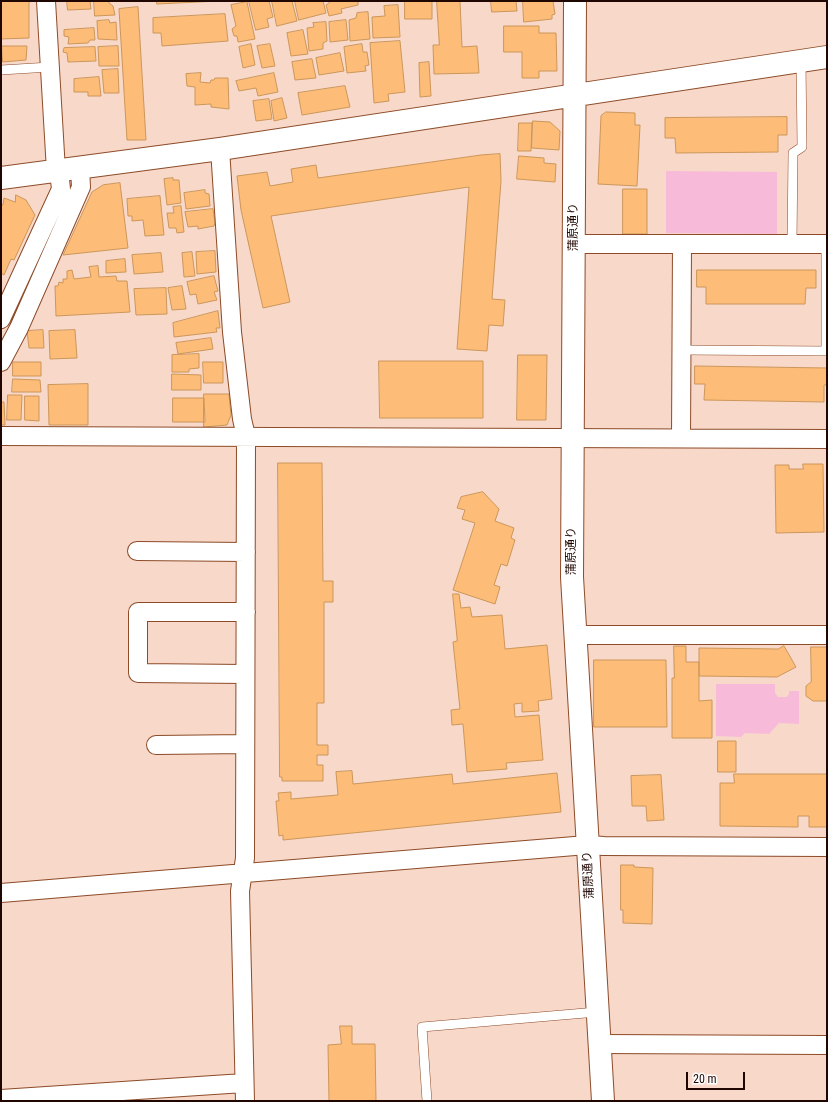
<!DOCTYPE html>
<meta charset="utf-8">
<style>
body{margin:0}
#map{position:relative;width:828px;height:1102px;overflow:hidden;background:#f7d8c9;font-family:"Roboto Condensed",sans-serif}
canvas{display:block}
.frame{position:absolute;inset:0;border:2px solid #1f0600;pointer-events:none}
.scale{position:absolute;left:686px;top:1072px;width:59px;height:18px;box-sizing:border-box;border:2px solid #1f0600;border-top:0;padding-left:5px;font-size:12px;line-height:14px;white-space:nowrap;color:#1f0600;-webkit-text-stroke:3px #fff;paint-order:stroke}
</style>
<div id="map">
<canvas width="828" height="1102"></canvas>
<div class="frame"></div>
<div class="scale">20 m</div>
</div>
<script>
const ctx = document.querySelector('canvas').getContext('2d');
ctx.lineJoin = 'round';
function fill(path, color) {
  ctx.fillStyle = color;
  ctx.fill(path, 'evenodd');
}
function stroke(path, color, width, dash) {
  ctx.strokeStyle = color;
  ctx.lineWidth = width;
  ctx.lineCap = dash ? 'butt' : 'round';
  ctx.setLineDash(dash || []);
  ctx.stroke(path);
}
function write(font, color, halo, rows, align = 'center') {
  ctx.font = font + ' "Roboto Condensed","Noto Sans JP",sans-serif';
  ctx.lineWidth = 4;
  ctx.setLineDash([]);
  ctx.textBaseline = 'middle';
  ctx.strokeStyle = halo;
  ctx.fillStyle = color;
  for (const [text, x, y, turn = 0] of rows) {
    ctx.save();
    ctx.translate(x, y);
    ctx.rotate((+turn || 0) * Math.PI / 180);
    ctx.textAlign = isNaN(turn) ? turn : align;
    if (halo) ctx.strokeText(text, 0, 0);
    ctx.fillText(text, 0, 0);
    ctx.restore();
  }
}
const green = new Path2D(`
 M666 171 777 172V234L666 233Z
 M716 684H775V693L778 697H787L789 694V691H799V724L779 723 769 734 745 733 741 737 716 736Z`);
const building = new Path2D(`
 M1 1H29V38L1 39Z
 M67 1H90L91 9 68 10Z
 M94 1H109V3L113 6 115 15 95 16Z
 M157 1H219L157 4Z
 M249 1H269L273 17 267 19 269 27 256 30Z
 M272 1H292L297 21 277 26Z
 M295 1H323L326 13 299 20Z
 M329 1H358V5L341 9 342 13 329 16 326 5 329 3Z
 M405 1H432V19H405Z
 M437 1H460L462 47 477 46 479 73 434 74 433 45H439Z
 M491 1H516L517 11 492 12Z
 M523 1H553L555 14 552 15V19L524 22Z
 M247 2 255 39 238 42 237 36H234L232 29 236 26 231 5Z
 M398 5 400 37 373 38 372 17 385 16 384 6Z
 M138 7 146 140H127L119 9Z
 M368 12 370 39 350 41 349 20 356 18 357 13Z
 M225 14 228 41 162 46 161 33H153V18Z
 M109 20 110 23 116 22 117 40 98 39 97 21Z
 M346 20 348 40 330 42 329 22Z
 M326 22 327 41 323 43V49L309 51 307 28 314 27 313 23Z
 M504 26H539V33H556L557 71H539V78H522V52H504Z
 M94 28 95 40H90L88 43 68 44 69 37 64 36V30Z
 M303 30 308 54 291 56 287 33Z
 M400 41 405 92 388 94 389 101 374 103 370 43Z
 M251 44 255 65 243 68 239 47Z
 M270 44 275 66 262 68 257 46Z
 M362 44 363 52H367L369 65 365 66 366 71 347 73 344 47Z
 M2 46H27L26 60 3 62Z
 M118 46 119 66H99L98 47Z
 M95 47 96 61 68 62 67 53 63 52 64 48Z
 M340 53 344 71 319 75 316 58Z
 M312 59 316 78 295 80 292 62Z
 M429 62 431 96 420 97 419 63Z
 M118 69 119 93H104L102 70Z
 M201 73 200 82 210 83 211 80H214L215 78H228L229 109 211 107V104L195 105V87L187 86 186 74Z
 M274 73 278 92 258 96 256 88 239 91 236 81Z
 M99 77 101 96H88V92H74V79Z
 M345 86 350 107 302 115 298 93Z
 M282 98 287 118 274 121 271 101Z
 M269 99 272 119 256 121 253 101Z
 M606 112 635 113V125H640L637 186 598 184 601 116Z
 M787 117V135H778V152L676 153 675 138H665V118Z
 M533 121 550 122 560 131 559 150 532 148Z
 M519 123H532L531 151H518Z
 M500 154 501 181 492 299 505 300 503 326 489 325 487 351 457 349 469 187 271 216 290 302 263 308 241 210 237 176 267 172 270 186 293 182 291 169 316 165 318 178 481 155Z
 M519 156 544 158V163L556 164 555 182 517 179Z
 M173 178V180H179L181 203 167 205 164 179Z
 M120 183 128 248 63 255 92 192 103 185Z
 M623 189H647V234H623Z
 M205 190V193L209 194 210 206 186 209 184 193Z
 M16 195 26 200 35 215 14 260 11 259 4 275 1 273V204L3 205 4 198 15 202Z
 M160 196 164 235 145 236 143 220 132 221V216H128L127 199Z
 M181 206 184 232 177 233 176 228H169L167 213H174L173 207Z
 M213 209 215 223 214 226 198 229V226L188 227 185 212Z
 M215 251 216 272 197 274 196 252Z
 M192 252 195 276 184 277 182 253Z
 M161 253 163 272 134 274 132 255Z
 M125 259 126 272 106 273V261Z
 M98 266 99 277 116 276 117 281H127L130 312 56 316 55 286H58L59 282 63 283V279H67V271L72 270 74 279 91 277 89 267Z
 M697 270H816V288H806L805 304H706V287H697Z
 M214 276 218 291 214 292 217 300 198 304 196 294 190 295 187 282Z
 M182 286 186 309 172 310 168 288Z
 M166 288 167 314 136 315 134 289Z
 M218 311 220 328H216L217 332 174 337 173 323Z
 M43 330 44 348H29L27 331Z
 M75 330 77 358 50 359 49 331Z
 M211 338 213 349 178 354 176 343Z
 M199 354V368L189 369V372H172V355Z
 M518 355H547L546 420H517Z
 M379 361H483V418H380Z
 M13 362H41V376H13Z
 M203 362H223V383H204Z
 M695 366 827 368V385H824V402L704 400 705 384H695Z
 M172 374 201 375V390H172Z
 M13 379 40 380 41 392H12Z
 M88 384V425H49L48 385Z
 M204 394H229L231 415 227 425 204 427Z
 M8 395H22L21 420H7Z
 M25 396H39V421L25 420Z
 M173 398H204L205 422H173Z
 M1 402H4L5 425H1Z
 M278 463H322L323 581H333V602H324V703H317V745H328V755H317V765H323V781H282V777H280Z
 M803 464H823L824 532 776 533 775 465H789V469H803Z
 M483 492 499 509 495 521 514 528 511 538 515 540 507 566 501 564 494 585 500 587 495 604 453 590 475 523 462 519 465 510 457 508 461 497Z
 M453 594H459L461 608 470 607 472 617 502 615 505 649 547 645 552 699 538 701 539 711 522 712V703L514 704 515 717 539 715 543 760 506 763 507 769 467 772 463 724 452 725 451 710 460 709 453 642 457 641Z
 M674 646H686V662H699V701L712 700V738H672V678H674Z
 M784 646 796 667 777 677 699 676V648L778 649Z
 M811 647H827V700L825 701H813L806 696V686L811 682Z
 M594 660H666L667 727H594Z
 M718 741H736V772H718Z
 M352 771 353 784 452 774 453 784 557 773 561 812 283 840V835L279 836 276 801H279L278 793 291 792V799L338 795 336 772Z
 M734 774H827V827H809V816H798V827L720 826V783H734Z
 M661 775 664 820 647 821 646 806H632L631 776Z
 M621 865H634V867L653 868 652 924 623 923V910H621Z
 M340 1026H352V1044H375L376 1101H329L328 1045 341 1044Z`);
const service = new Path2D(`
 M1 70 50 67
 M792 244 793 153 802 147 801 60
 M682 350 827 351
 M826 351V244
 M427 1101 422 1027 597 1012`);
const minor = new Path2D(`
 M46 1 56 171
 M220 149 232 332 242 419 246 436 245 858 240 891 245 1101
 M574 244H827
 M1 319 61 189 59 171
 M1 362 19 328 81 187 80 168
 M1 436 827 439
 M681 438 682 244
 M137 551 246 552
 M575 635H827
 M245 674 138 673V612H246
 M156 745 245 744
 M1 893 587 845 604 846 827 847
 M599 1044 827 1045
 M1 1099 244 1083`);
const tertiary = new Path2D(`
 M575 1 572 577 603 1101
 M1 178 220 149 827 57`);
const streetNames = [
 ["蒲原通り",574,227,-90],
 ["蒲原通り",572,551,-90],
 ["蒲原通り",589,875,-93]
];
fill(green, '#f8bad9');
fill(building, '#fdbd78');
stroke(building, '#cc965a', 1);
stroke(service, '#8d4b28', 10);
stroke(minor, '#8d4b28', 20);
stroke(tertiary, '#8d4b28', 24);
stroke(service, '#fff', 9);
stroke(minor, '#fff', 18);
stroke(tertiary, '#fff', 22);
write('12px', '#1f0600', '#fff', streetNames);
</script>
